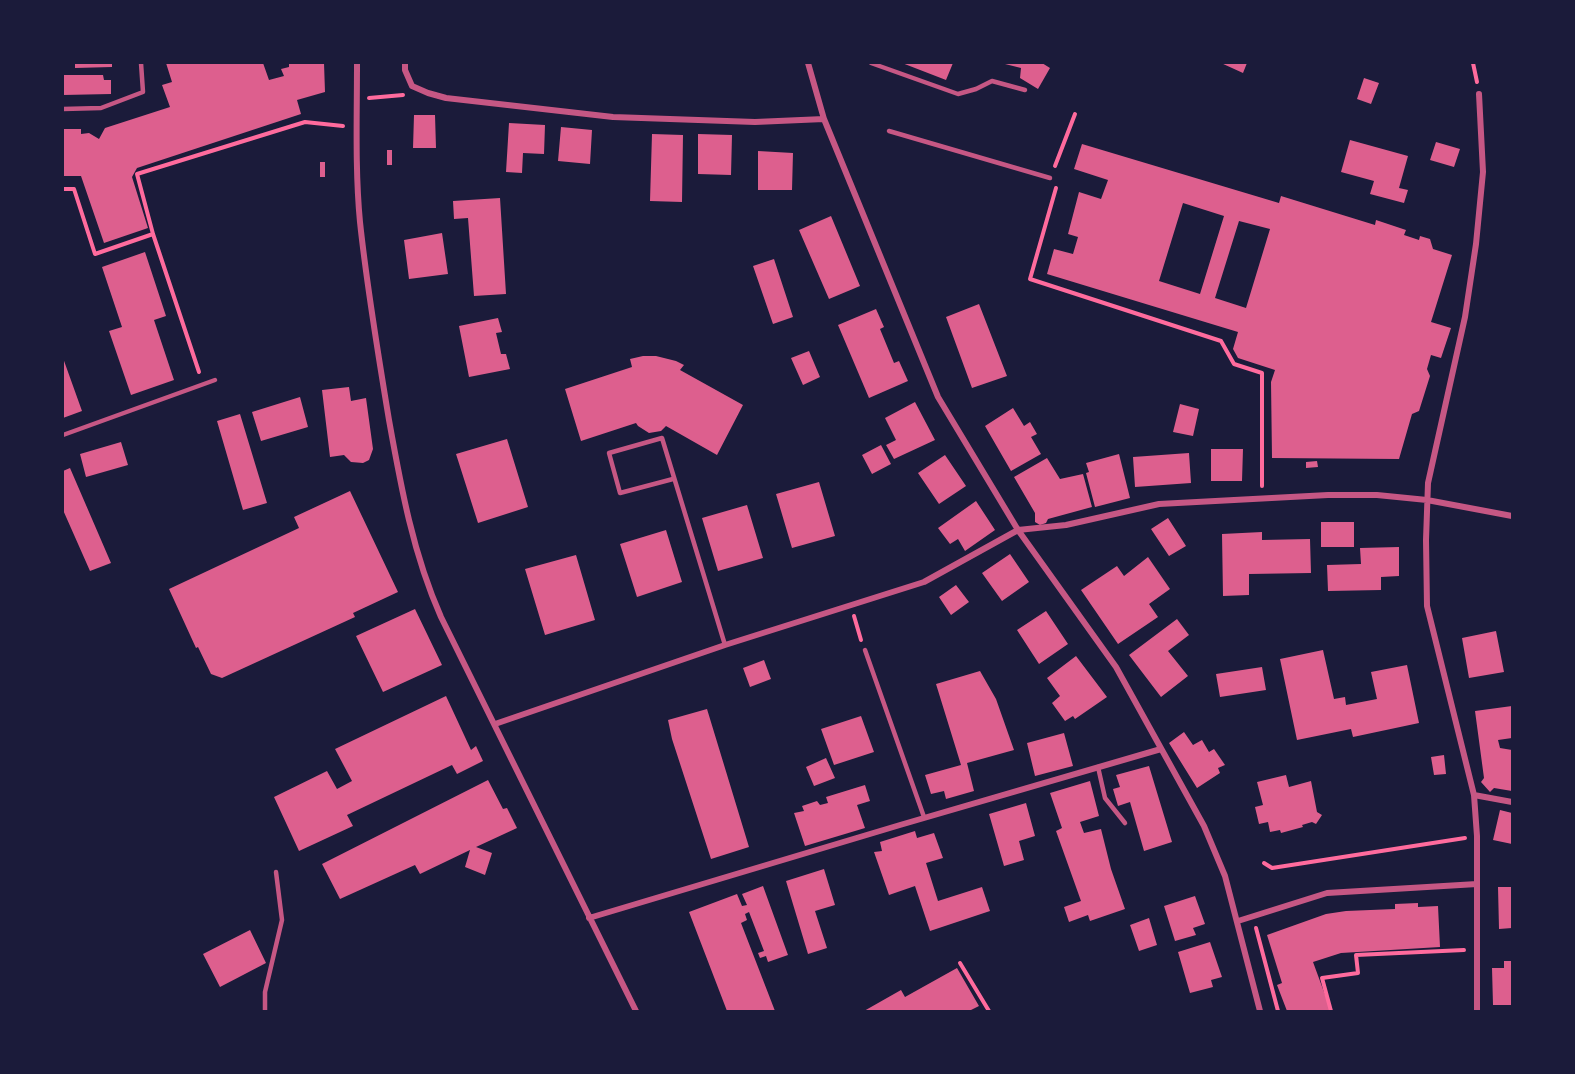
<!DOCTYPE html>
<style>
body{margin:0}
#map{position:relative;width:1575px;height:1074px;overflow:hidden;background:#1b1b3a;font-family:Montserrat,sans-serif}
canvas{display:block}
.frame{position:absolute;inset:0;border:64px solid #1b1b3a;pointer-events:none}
</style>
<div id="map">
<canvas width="1575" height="1074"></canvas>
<div class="frame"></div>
</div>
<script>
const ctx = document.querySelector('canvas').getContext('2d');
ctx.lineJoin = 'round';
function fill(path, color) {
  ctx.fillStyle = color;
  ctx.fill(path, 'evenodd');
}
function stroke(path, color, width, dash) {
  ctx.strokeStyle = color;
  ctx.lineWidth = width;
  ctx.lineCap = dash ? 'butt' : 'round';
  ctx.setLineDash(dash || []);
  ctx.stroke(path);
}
const building = new Path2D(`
 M75 63H112V67L75 68Z
 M166 63H263L269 80 284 76 281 69 289 67V63H324L325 92 297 100 301 114 137 168 132 177 148 228 104 243 81 176H63V129H81V134L89 133 99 139 105 128 170 107 162 85 172 82Z
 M902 63H953L946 80Z
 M1001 63H1042L1050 68 1038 89 1020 78 1021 68Z
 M1221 63H1247L1243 73Z
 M63 75H103L104 80H111V94L63 95Z
 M1364 78 1379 83 1371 104 1357 99Z
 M414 115H435L436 148H413Z
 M509 123 545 125 544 154 523 153 522 173 506 172Z
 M561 127 592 130 590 164 558 161Z
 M652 134 683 135 682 202 650 201Z
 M698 134 732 135 731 175 698 174Z
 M1350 140 1408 156 1399 188 1408 190 1404 203 1370 194 1374 181 1341 172Z
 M1436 142 1460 149 1454 167 1430 160Z
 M1082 144 1279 203 1281 196 1375 225 1376 220 1406 230 1404 235 1419 240 1420 236 1430 239 1433 249 1452 255 1431 322 1451 328 1441 358 1431 355 1427 369 1430 376 1419 411 1412 414 1399 459 1272 458 1271 382 1275 370 1238 358 1233 349 1238 332 1047 274 1054 249 1073 254 1078 237 1068 234 1079 192 1101 199 1108 180 1074 169ZM1183 203 1224 216 1200 294 1159 281ZM1239 221 1270 229 1246 308 1215 298Z
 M387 150H392V165H387Z
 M758 151 793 153 792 190H758Z
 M320 162H325V177H320Z
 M500 198 506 294 474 296 468 218 454 219 453 201Z
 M831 216 860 286 829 299 799 230Z
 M442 233 448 274 409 279 404 240Z
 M145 252 166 316 154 320 174 380 131 395 109 331 122 327 102 267Z
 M774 259 793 317 773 324 753 266Z
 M979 304 1007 376 972 388 946 317Z
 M876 309 884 327 880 329 894 363 899 361 908 381 869 398 838 325Z
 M498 318 502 332 496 333 501 354H506L510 369 469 377 459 326Z
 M809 351 820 377 803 385 791 358Z
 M643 356H656L676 361 684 365 680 370 743 405 717 455 666 426 661 431 649 433 638 426 636 423 581 441 565 389 632 367 630 359Z
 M63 358 82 411 63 418Z
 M349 387 351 401 366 398 373 449 369 460 363 463 351 462 344 455 330 457 322 390Z
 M300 397 308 427 261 441 252 412Z
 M915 402 935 440 894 459 886 445 896 440 885 418Z
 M1180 404 1199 409 1193 436 1173 432Z
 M1013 408 1024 426 1030 422 1037 434 1031 437 1041 454 1011 471 985 426Z
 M240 414 267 503 243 510 217 421Z
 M507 439 528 507 478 523 456 454Z
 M121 442 128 465 86 477 80 454Z
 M881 445 891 464 872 474 862 455Z
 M1211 449H1243L1242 481H1211Z
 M1189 453 1191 483 1135 487 1133 457Z
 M1119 454 1130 498 1095 507 1086 473 1089 472 1086 463Z
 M945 455 966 486 939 504 918 473Z
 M1047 458 1060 479 1083 474 1092 507 1048 519 1046 523 1040 525 1035 522V513L1014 477Z
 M1317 461 1318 467 1306 468V462Z
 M70 468 111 563 90 571 63 510V471Z
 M819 482 835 536 792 548 776 494Z
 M350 491 398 592 353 613 355 617 222 678 211 674 198 647 196 648 169 589 299 528 294 517Z
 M976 501 995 530 965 551 958 539 950 544 938 528Z
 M747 505 763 558 718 571 702 518Z
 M1168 518 1186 546 1169 556 1151 529Z
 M1321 522H1354V547H1321Z
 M666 530 682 582 637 597 620 544Z
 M1262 532V540L1310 539 1311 573 1249 574V595L1223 596 1222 534Z
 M1399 547V576L1381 577V590L1328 591 1327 565 1361 564 1360 548Z
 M1010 554 1029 582 1002 601 982 573Z
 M576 555 595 620 545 635 525 569Z
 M1148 557 1170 589 1149 604 1158 617 1118 644 1081 590 1117 566 1124 576Z
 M956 585 969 602 951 615 939 597Z
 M415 609 442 665 383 692 356 636Z
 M1046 611 1068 644 1039 664 1017 630Z
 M1177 619 1189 635 1168 651 1188 676 1161 697 1129 655Z
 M1496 631 1504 672 1469 678 1462 638Z
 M1323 650 1334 699 1345 697 1346 705 1377 699 1371 672 1407 665 1419 723 1353 737 1351 729 1297 740 1280 659Z
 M1076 656 1107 697 1075 719 1073 716 1065 721 1052 703 1060 696 1047 678Z
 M764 660 771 679 750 687 743 668Z
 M1262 667 1266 690 1220 697 1216 674Z
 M980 671 996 699 1014 750 967 763 974 791 946 799 944 791 931 794 925 775 961 765 936 684Z
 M446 696 471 750 476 746 483 761 457 774 452 765 347 815 353 826 299 851 274 797 327 771 337 789 352 781 335 749Z
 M1512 706V738L1498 740 1500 748 1512 750V791L1494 788 1490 792 1481 782 1484 778 1475 711Z
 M707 709 749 847 711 859 672 739 668 720Z
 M861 716 874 752 834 765 821 729Z
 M1184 732 1193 745 1202 740 1209 752 1214 749 1225 765 1218 768 1220 773 1197 788 1169 743Z
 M1064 733 1073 766 1035 776 1027 743Z
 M1444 755 1446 774 1434 775 1431 757Z
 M826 758 835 778 814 786 806 767Z
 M1149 766 1172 842 1144 851 1130 802 1118 806 1113 789 1120 787 1116 775Z
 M1286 775 1289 787 1311 781 1317 812 1322 815 1316 824 1312 822 1302 825 1303 827 1281 833 1280 830 1270 832 1268 822 1259 824 1255 807 1263 805 1257 782Z
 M488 780 503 809 507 808 517 828 476 847 492 853 485 875 465 867 470 850 420 874 415 865 340 899 322 864Z
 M1090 781 1099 816 1080 822 1084 833 1101 829 1111 869 1125 909 1090 921 1088 915 1069 922 1064 907 1081 901 1056 831 1062 828 1050 793Z
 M865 785 870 801 857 805 865 828 805 846 794 813 804 811 802 806 817 801 820 805 828 803 826 797Z
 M1026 803 1035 836 1019 841 1024 860 1004 866 989 814Z
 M1500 810 1512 813V844L1493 840Z
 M915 831 917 838 934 833 943 858 926 863 938 901 982 887 990 911 930 931 915 886 889 895 874 852 882 851 880 842Z
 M824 869 835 905 815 911 827 948 808 954 786 881Z
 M763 886 788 955 768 962 766 956 760 958 758 953 764 951 749 912 745 914 747 920 741 923 775 1011H727L689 912 737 894 742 906 747 905 742 894Z
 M1498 887H1512V928L1499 929Z
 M1195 896 1205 924 1193 928 1196 935 1175 941 1164 906Z
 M1418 903V907L1438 906 1440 947 1341 953 1313 962 1331 1011H1287L1277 985 1282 983 1267 935 1326 914 1346 911 1395 909V904Z
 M1149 918 1157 945 1139 951 1130 925Z
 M250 930 266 963 220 987 203 954Z
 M1210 942 1222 977 1211 980 1213 987 1190 993 1178 952Z
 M1504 961H1512V1005H1493L1492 968H1504Z
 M957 968 979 1006 969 1011H864L901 990 905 997Z`);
const path = new Path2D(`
 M1473 63 1477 82
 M369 98 403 95
 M1055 166 1075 114
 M1056 188 1030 279 1221 341 1234 364 1262 373V486
 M63 189H74L95 254 153 234
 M199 372 153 234 137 174 305 122 343 126
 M854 616 861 640
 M1264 863 1272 868 1465 838
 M1256 928 1278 1011
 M960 963 989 1011
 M1331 1011 1322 978 1358 973 1356 955 1464 950`);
const service = new Path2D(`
 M871 63 958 94 976 89 992 81 1025 90
 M63 109 101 108 143 92 141 63
 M889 131 1050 178
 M63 435 215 380
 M673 479 620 493 609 453 662 438 725 645
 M865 650 924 817
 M1098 767 1105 798 1125 823
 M265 1011V992L282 920 276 872`);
const minor = new Path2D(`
 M357 63C357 116 355 170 360 222 367 288 378 354 389 420 401 487 413 554 441 617L636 1011
 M405 63V70L412 86 428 93 446 98 613 117 755 122 824 119
 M808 63 824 119 938 397 1018 530 1116 667 1204 826 1225 876 1260 1011
 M495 724 725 645 924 582 1018 530 1066 525 1159 504 1328 495H1377L1427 500 1512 516
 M1474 795 1512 802
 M589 918 900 825 1161 749
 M1238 921 1327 893 1477 884
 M1477 1011V836L1474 795 1427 606 1426 540 1428 483 1465 317 1476 244 1483 172 1479 94`);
fill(building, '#dd5f8e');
stroke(path, '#ff6b9d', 4);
stroke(service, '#c65784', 4.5);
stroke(minor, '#c65784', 6);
</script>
